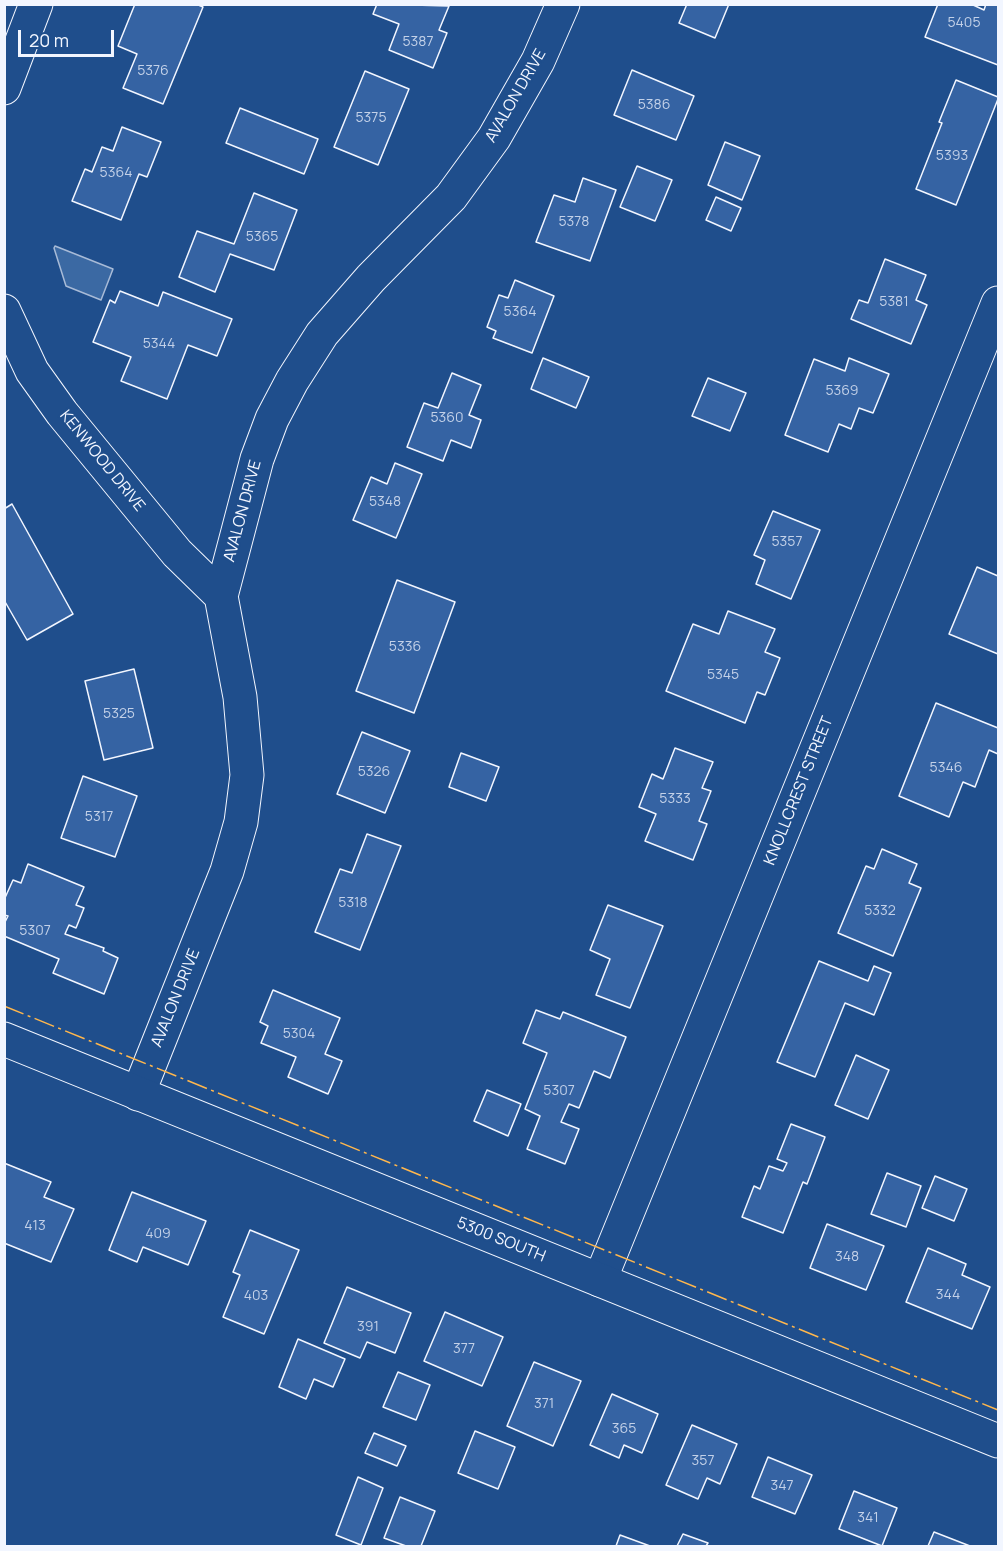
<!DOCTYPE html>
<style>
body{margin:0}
#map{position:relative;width:1003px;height:1551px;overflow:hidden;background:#1f4e8c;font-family:Manrope,sans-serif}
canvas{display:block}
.frame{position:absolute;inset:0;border:6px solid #f2f6ff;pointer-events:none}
.scale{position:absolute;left:18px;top:30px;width:96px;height:27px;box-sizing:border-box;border:3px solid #f2f6ff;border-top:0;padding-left:8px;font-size:18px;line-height:21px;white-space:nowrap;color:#f2f6ff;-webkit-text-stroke:4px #1f4e8c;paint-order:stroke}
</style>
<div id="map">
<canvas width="1003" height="1551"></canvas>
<div class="frame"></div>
<div class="scale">20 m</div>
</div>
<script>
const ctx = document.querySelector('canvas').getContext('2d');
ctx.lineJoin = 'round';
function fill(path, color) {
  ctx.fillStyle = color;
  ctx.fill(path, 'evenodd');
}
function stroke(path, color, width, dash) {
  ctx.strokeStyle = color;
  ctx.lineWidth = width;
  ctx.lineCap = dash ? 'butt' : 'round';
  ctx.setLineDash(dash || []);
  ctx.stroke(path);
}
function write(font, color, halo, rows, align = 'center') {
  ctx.font = font + ' Manrope,sans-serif';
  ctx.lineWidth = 4.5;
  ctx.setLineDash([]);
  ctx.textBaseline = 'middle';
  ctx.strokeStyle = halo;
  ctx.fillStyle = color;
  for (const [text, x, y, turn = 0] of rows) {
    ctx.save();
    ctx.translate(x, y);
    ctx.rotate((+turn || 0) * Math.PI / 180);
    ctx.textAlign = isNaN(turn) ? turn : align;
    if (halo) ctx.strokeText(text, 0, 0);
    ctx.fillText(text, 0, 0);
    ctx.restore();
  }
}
const water = new Path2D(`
 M55 246 113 269 101 300 66 286 54 248Z`);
const building = new Path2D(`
 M135 4H196L203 7 163 104 123 88 137 54 118 46Z
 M377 4 449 6 439 30 447 33 433 68 389 50 399 24 373 14Z
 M687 4H729L715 38 679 23Z
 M938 4H971L984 10 986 4H998V65L925 37Z
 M632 70 694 96 676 140 614 115Z
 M365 71 409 89 378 165 334 147Z
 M956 80 998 97V99L956 205 916 189 942 123 939 122Z
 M240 108 318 139 304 174 226 143Z
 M122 127 161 142 147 177 139 174 121 220 72 201 85 169 92 172 102 147 113 151Z
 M725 142 760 156 742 200 708 185Z
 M637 166 672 180 655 221 620 207Z
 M583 178 616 190 590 261 536 242 554 195 575 202Z
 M254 193 297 210 274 270 230 254 215 292 179 277 197 231 234 244Z
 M716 197 741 208 731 231 706 220Z
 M885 259 926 275 916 300 927 305 911 344 851 319 859 300 868 303Z
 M515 280 554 296 532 353 493 338 496 331 487 327 499 295 508 298Z
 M120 291 158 306 163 292 232 319 217 356 188 345 167 399 121 381 131 357 93 342 110 300 115 303Z
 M543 358 589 377 576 408 531 389Z
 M849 358 889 374 873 413 859 408 851 429 839 424 828 452 785 435 814 359 845 371Z
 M452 373 481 385 469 415 481 420 471 448 451 440 443 461 407 447 424 403 438 408Z
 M708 378 746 393 730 431 692 416Z
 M395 463 422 474 396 538 353 520 371 477 387 484Z
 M12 504 73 614 27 640 4 600V509Z
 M773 511 820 530 791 599 756 584 765 560 754 555Z
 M977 567 998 576V654L949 634Z
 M397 580 455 602 414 713 356 691Z
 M728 611 775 629 765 652 780 658 765 695 757 692 745 723 666 691 693 624 719 634Z
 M134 669 153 748 104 760 85 681Z
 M936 703 998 728V754L989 750 975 787 963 782 949 817 899 796Z
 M362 732 410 751 385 813 337 794Z
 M675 748 713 762 702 788 711 791 699 821 707 824 693 860 645 841 656 814 639 807 652 774 663 779Z
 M461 753 499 767 486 801 449 787Z
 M83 776 137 796 115 857 61 838Z
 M367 834 401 846 360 950 315 932 340 869 352 873Z
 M882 849 917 864 909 883 921 888 893 956 838 933 866 866 874 869Z
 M28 864 84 887 76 905 84 908 76 928 69 925 65 934 104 948 103 951 118 958 104 994 53 973 59 959 4 936V924L8 916 4 915V900L13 880 21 883Z
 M608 905 663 926 630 1008 596 995 610 959 590 950Z
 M819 961 868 981 874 966 891 973 874 1015 845 1003 815 1077 777 1062Z
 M273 990 340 1018 325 1054 342 1061 328 1094 288 1077 296 1057 261 1043 268 1026 260 1022Z
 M536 1010 560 1019 563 1012 626 1037 610 1078 594 1071 579 1108 569 1104 561 1122 579 1129 565 1164 527 1149 540 1116 525 1109 547 1053 523 1043Z
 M856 1055 889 1070 868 1119 835 1105Z
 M487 1090 521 1104 508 1136 474 1121Z
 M791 1124 825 1137 807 1184 803 1182 783 1233 742 1217 754 1186 760 1189 769 1166 783 1171 787 1163 777 1159Z
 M4 1163 51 1182 44 1197 74 1209 51 1262 4 1243Z
 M887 1173 921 1186 906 1227 871 1214Z
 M935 1176 967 1189 954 1221 922 1208Z
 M132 1192 206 1221 188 1265 143 1247 137 1262 109 1250Z
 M827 1224 884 1246 866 1290 810 1268Z
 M250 1230 299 1250 264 1334 223 1317 240 1275 233 1272Z
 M928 1248 966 1264 962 1275 990 1287 972 1329 906 1302Z
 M347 1287 411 1313 395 1353 367 1342 360 1358 324 1343Z
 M445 1312 503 1337 482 1386 424 1361Z
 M298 1339 345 1359 333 1387 314 1379 306 1399 279 1387Z
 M534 1362 581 1381 553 1446 507 1426Z
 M398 1372 430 1385 416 1420 383 1407Z
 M612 1394 658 1414 642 1453 624 1445 619 1458 590 1445Z
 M692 1425 737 1444 720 1484 707 1478 698 1499 666 1485Z
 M475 1431 515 1447 498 1489 458 1473Z
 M374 1433 406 1446 397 1466 365 1453Z
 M768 1457 812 1475 795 1514 752 1497Z
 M358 1477 383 1488 361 1545 336 1535Z
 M854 1491 897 1508 882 1546 839 1529Z
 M400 1497 435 1511 421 1546H406L384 1538Z
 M934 1532 970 1546H928Z
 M683 1534 708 1543 706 1546H677Z
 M620 1535 650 1546H616Z`);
const minor = new Path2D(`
 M4 88 36 4
 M4 311 32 371 62 413 177 553 221 596
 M138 1094 227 871 241 822 247 775 240 697 221 596 257 459 272 419 292 381 322 334 371 278 451 197 494 138 538 61 563 4
 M600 1280 998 303`);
const major = new Path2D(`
 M4 1039 998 1441`);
const power = new Path2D(`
 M4 1006 998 1410`);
const numberNames = [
 ["5405",964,23],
 ["5387",418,42],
 ["5376",153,71],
 ["5386",654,105],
 ["5375",371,118],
 ["5393",952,156],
 ["5364",116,173],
 ["5378",574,222],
 ["5365",262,237],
 ["5381",894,302],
 ["5364",520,312],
 ["5344",159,344],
 ["5369",842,391],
 ["5360",447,418],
 ["5348",385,502],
 ["5357",787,542],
 ["5336",405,647],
 ["5345",723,675],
 ["5325",119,714],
 ["5346",946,768],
 ["5326",374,772],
 ["5333",675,799],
 ["5317",99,817],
 ["5318",353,903],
 ["5332",880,911],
 ["5307",35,931],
 ["5304",299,1034],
 ["5307",559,1091],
 ["413",35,1226],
 ["409",158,1234],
 ["348",847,1257],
 ["344",948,1295],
 ["403",256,1296],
 ["391",368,1327],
 ["377",464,1349],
 ["371",544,1404],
 ["365",624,1429],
 ["357",703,1461],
 ["347",782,1486],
 ["341",868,1518]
];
const streetNames = [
 ["AVALON DRIVE",516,96,-60],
 ["KENWOOD DRIVE",102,461,51],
 ["AVALON DRIVE",243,511,-75],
 ["KNOLLCREST STREET",799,791,-68],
 ["AVALON DRIVE",176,998,-68],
 ["5300 SOUTH",501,1240,22]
];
fill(water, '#3b69a3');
stroke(water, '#a8bbd7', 1.5);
fill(building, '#3563a3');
stroke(building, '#f2f6ff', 1.5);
stroke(minor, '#f2f6ff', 35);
stroke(major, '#f2f6ff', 35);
stroke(minor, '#1f4e8c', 33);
stroke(major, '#1f4e8c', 33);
stroke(power, '#ffb74d', 1.5, [21, 4.5, 3, 4.5]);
write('14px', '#c3d1e8', null, numberNames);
write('16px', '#f2f6ff', '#1f4e8c', streetNames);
</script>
